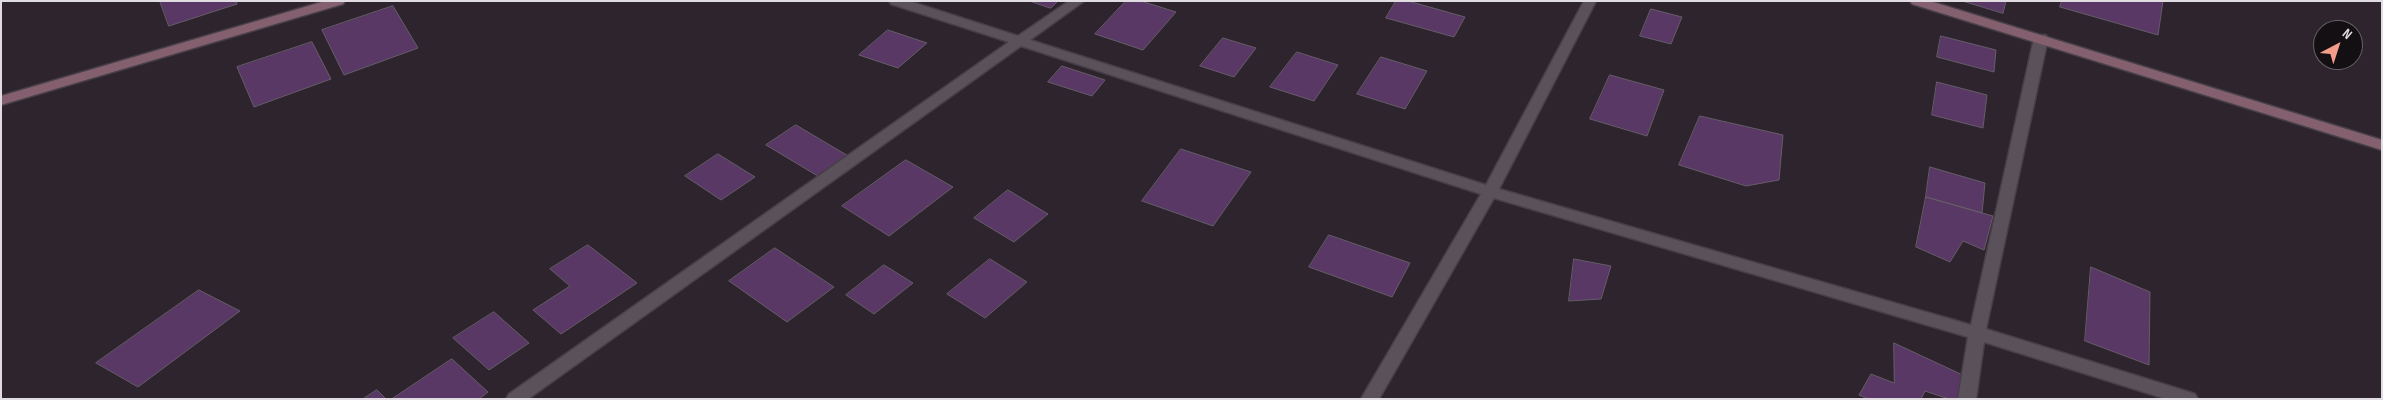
<!DOCTYPE html>
<style>
body{margin:0}
#map{position:relative;width:2383px;height:400px;overflow:hidden;background:#2d242d;font-family:"Sofia Sans Condensed",sans-serif}
canvas{display:block}
.frame{position:absolute;inset:0;border:2px solid #e1dce2;pointer-events:none}
.north{position:absolute;left:2313px;top:20px;width:50px;height:50px;box-sizing:border-box;background:#130f13;border:1px solid #656166;border-radius:50%;rotate:40deg;font-size:14px;font-weight:700;line-height:20px;text-align:center;color:#e1dce2}
.north::after{content:'';display:block;margin:auto;width:18px;height:22px;background:#f49e8a;clip-path:polygon(50% 0,100% 100%,50% 72%,0 100%)}
</style>
<div id="map">
<canvas width="2383" height="400"></canvas>
<div class="frame"></div>
<div class="north">N</div>
</div>
<script>
const ctx = document.querySelector('canvas').getContext('2d');
ctx.lineJoin = 'round';
function fill(path, color) {
  ctx.fillStyle = color;
  ctx.fill(path, 'evenodd');
}
function stroke(path, color, width, dash) {
  ctx.strokeStyle = color;
  ctx.lineWidth = width;
  ctx.lineCap = dash ? 'butt' : 'round';
  ctx.setLineDash(dash || []);
  ctx.stroke(path);
}
const building = new Path2D(`
 M160 1H236L237 4 169 26Z
 M1030 1H1058L1051 8Z
 M1126 1H1141L1176 12 1143 50 1095 34Z
 M1396 1H1408L1465 17 1454 37 1386 18Z
 M1963 1H2006L2003 13Z
 M2062 1H2163L2158 35 2060 7Z
 M393 6 418 48 344 75 322 30Z
 M1651 9 1682 17 1671 44 1640 36Z
 M888 30 927 43 898 68 859 55Z
 M1941 36 1996 50 1994 72 1937 57Z
 M1223 38 1256 48 1234 77 1200 66Z
 M312 42 331 79 254 107 237 67Z
 M1297 52 1338 65 1314 101 1270 87Z
 M1381 57 1427 71 1405 109 1357 94Z
 M1062 66 1105 80 1092 96 1048 82Z
 M1610 75 1664 90 1647 136 1590 119Z
 M1937 82 1987 95 1983 128 1932 115Z
 M1700 116 1783 135 1779 180 1746 186 1679 165Z
 M796 125 850 157 821 178 766 145Z
 M1181 149 1251 172 1213 226 1142 201Z
 M718 154 755 177 721 200 685 176Z
 M906 160 953 187 889 236 842 206Z
 M1930 167 1985 183 1982 213 1926 197Z
 M1008 190 1048 214 1014 242 974 218Z
 M1926 197 1993 216 1984 250 1963 241 1950 262 1916 247Z
 M1329 235 1410 263 1392 297 1309 267Z
 M588 245 637 283 561 334 533 310 570 286 550 269Z
 M775 248 834 287 787 322 729 281Z
 M990 259 1027 282 985 318 947 294Z
 M1574 259 1611 266 1601 299 1569 301Z
 M884 265 913 283 874 314 846 295Z
 M2091 267 2150 292 2149 365 2085 341Z
 M199 290 240 311 138 387 96 363Z
 M494 312 529 343 489 370 453 338Z
 M1894 343 1967 377 1966 399H1949L1925 391 1921 399H1869L1859 395 1871 374 1894 383Z
 M452 359 488 392 479 399H392Z
 M377 390 386 399H363Z`);
const street = new Path2D(`
 M889 1H909L1018 36 1069 1H1084L1030 40 1486 185 1584 1H1596L1499 189 1971 325 2034 38 2036 35H2046L2048 38 1986 329 2189 392 2195 394 2198 399H2166L1984 342 1976 399H1958L1968 337 1494 198 1379 399H1361L1481 194 1021 46 528 399H506L509 394 1009 42 891 4Z`);
const secondary = new Path2D(`
 M325 1H345L343 4 1 105V96Z
 M1910 1H1930L2382 140V150L1912 4Z`);
fill(building, '#593865');
stroke(building, '#655d68', 1);
stroke(street, '#463f47', 3);
stroke(secondary, '#463f47', 3);
fill(street, '#5b515b');
fill(secondary, '#84606f');
</script>
